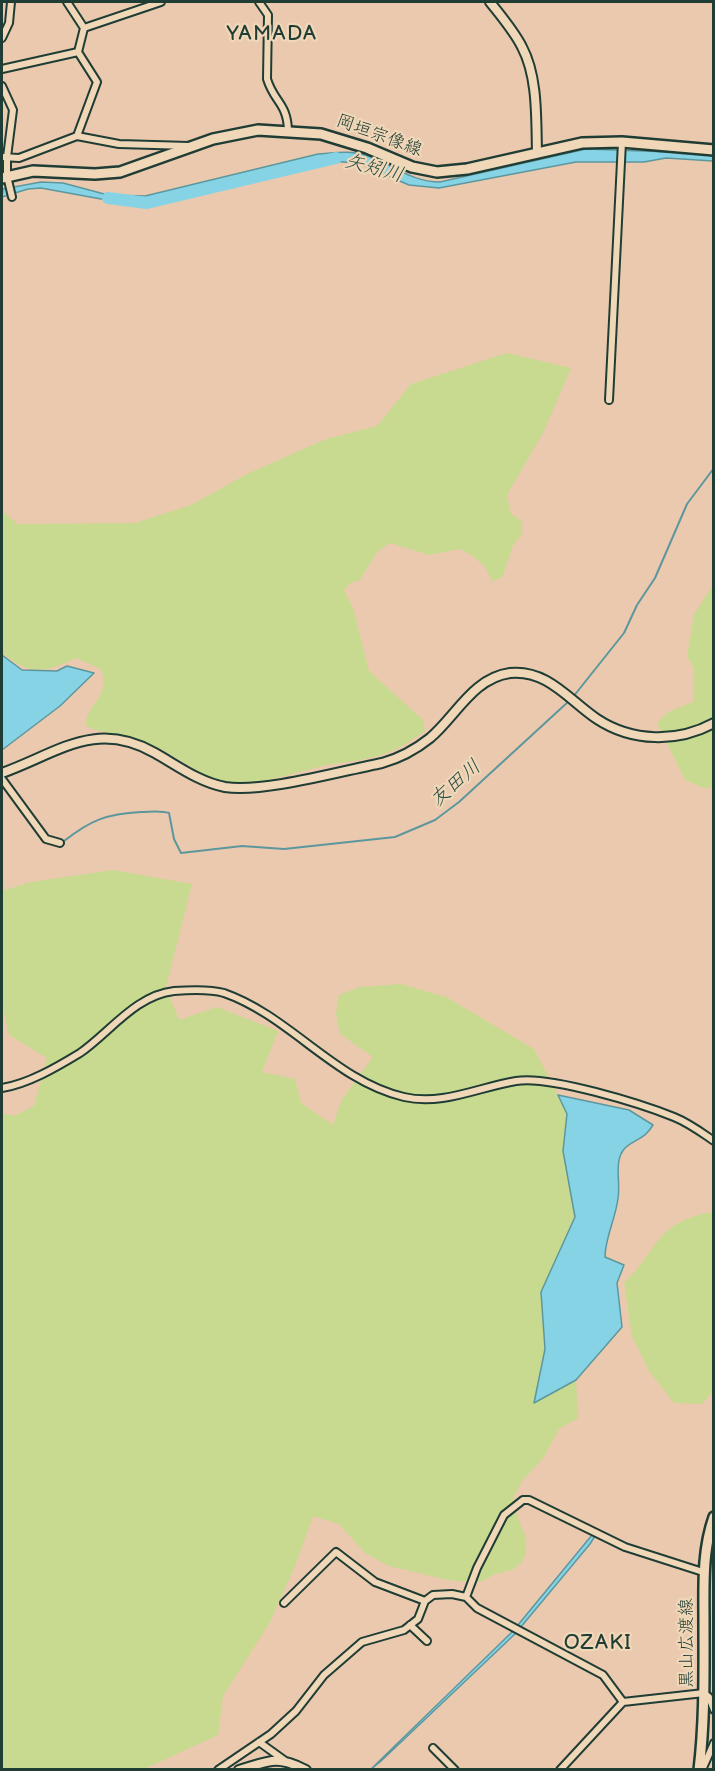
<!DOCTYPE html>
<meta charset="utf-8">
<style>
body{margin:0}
#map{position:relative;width:715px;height:1771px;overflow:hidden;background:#ebc9ae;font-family:"Balsamiq Sans",sans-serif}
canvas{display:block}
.frame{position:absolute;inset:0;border:3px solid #1f3d34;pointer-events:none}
</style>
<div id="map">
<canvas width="715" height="1771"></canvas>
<div class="frame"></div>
</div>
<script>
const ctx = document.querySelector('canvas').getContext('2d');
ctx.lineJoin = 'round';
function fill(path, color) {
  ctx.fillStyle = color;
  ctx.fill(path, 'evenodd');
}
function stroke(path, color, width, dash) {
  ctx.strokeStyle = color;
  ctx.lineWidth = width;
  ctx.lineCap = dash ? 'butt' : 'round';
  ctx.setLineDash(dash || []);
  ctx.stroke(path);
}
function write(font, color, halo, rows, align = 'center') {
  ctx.font = font + ' "Balsamiq Sans","Klee One",sans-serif';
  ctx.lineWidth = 4.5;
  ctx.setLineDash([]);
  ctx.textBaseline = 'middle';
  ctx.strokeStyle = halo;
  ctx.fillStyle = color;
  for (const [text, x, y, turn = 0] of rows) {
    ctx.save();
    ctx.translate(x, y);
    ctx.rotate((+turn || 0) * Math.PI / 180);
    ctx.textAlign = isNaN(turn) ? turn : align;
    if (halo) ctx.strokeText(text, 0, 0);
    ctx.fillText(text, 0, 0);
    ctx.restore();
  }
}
const green = new Path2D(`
 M507 353 571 368 544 431 507 495 511 514 522 521V534L513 545 503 576 493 582 485 567 473 556 460 549 429 555 390 543 377 552 360 580 350 583 344 590 353 608 369 671 423 720 425 731C416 737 407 744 398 748 376 760 351 761 327 765 299 771 247 790 220 781 192 771 170 751 143 741 124 733 104 735 86 726 85 704 112 697 101 669L76 658C43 674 30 675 2 653V511L18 524 135 523 191 505 247 474 326 439 377 426 411 384Z
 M713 584V787L704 788 685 780 657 723 668 712 693 702 694 669 687 656 694 615Z
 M113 870 192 884 166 987 179 1020 217 1007 278 1031 262 1072 295 1079 301 1103 333 1125 342 1099 373 1057 340 1034 336 1014 339 995 360 987 401 984 446 997 534 1049 558 1095 567 1113 563 1151 575 1217 541 1292 545 1349 535 1402 576 1380 578 1418 559 1429 544 1457 522 1481 514 1496 513 1504 526 1539V1554L521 1563 512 1570 495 1574 483 1581 470 1582 448 1580 389 1566 365 1553 339 1524 313 1516 295 1566 270 1622 223 1696 218 1735 144 1769H2V1113L14 1116 34 1106 47 1058 9 1035 2 1002V891L31 882Z
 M713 1212V1391L702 1404 674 1403 649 1371 632 1336 624 1283C661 1248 654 1222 713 1212Z`);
const water = new Path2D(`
 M586 149 697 153 713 156V161L666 158 644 162H576L439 188 409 185 358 163 329 161 152 200 101 199 41 188 28 189 2 197 3 189 41 182 63 183 108 195 145 196 318 154C334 153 350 150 365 155 392 164 411 182 440 182Z
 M2 655 22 670 57 671 67 666 94 673 60 706 2 750Z
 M558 1095 629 1110 653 1125C644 1140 636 1138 625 1148 613 1161 621 1182 618 1198 616 1218 605 1237 605 1257L624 1265 617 1283 622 1327 576 1380 534 1403 545 1349 541 1292 575 1217 563 1151 567 1114Z
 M592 1535 595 1536 590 1544 515 1634 380 1762 370 1770 513 1631Z`);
const stream = new Path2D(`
 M573 697 624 633 637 605 655 578 687 504 714 468
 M64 841C91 820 106 814 141 812 150 812 160 810 169 813L174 839 181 853 242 846 284 849 395 837 435 820 459 802 569 701`);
const river = new Path2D(`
 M108 198 147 203 336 158`);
const minor = new Path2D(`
 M259 2 268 15 267 79C274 102 287 103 288 130
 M84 28 161 2
 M2 38 9 23 11 2
 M2 69 78 52
 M2 86 13 110 7 157V176L12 197
 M77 136 119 144 189 146
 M2 157 19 158 77 136 97 82 78 52 84 28 67 2
 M609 400 622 142
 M2 779 46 839 60 843
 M2 1088C28 1084 57 1067 80 1053 109 1033 136 995 174 991 188 990 210 989 224 993 290 1016 335 1081 404 1097 442 1106 479 1087 516 1081 549 1075 642 1104 674 1117 689 1123 701 1132 714 1141
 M466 1597 477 1568 504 1515 523 1500H529L625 1547 703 1572
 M284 1603 336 1552 375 1582 425 1601
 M410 1625 427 1641
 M259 1742 284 1760
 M433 1748 455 1770
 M218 1770 271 1734 296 1711 324 1675 362 1642 404 1630 418 1619 425 1601 433 1595 452 1594 466 1597 477 1608 603 1675 623 1702
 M560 1770 623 1702 704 1693 709 1697 714 1710
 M702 1770 714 1743`);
const tertiary = new Path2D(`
 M490 2C501 16 514 31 522 47 538 77 536 119 537 152
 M2 773C58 753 95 719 155 753 178 766 199 782 225 787 263 793 341 771 382 763 400 758 415 750 430 738 456 716 473 678 510 673 547 669 569 700 597 719 632 742 677 743 714 723
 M239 1770C270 1761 276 1755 306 1770`);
const secondary = new Path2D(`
 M2 178 33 171 95 174 120 172 213 139 258 130 321 134 367 148 412 167 437 172 467 169 582 143 622 142 714 150
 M699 1770C705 1720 704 1671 704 1622 704 1586 702 1551 714 1517`);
const streetNames = [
 ["岡垣宗像線",379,136,20],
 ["黒山広渡線",687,1643,-90]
];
const waterNames = [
 ["矢矧川",374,169,15],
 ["友田川",456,784,-41]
];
const quarterNames = [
 ["YAMADA",272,35],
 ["OZAKI",598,1644]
];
fill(green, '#c7da8f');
fill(water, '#86d3e5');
stroke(water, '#5d979e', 1.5);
stroke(stream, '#5d979e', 2);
stroke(river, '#86d3e5', 12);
stroke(minor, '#1f3d34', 10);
stroke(tertiary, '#1f3d34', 12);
stroke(secondary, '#1f3d34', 14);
stroke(minor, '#f0d7b8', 6);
stroke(tertiary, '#f0d7b8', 8);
stroke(secondary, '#f0d7b8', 9);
write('18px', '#1f3d34', '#f0d7b8', streetNames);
write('italic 20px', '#294c46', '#f0d7b8', waterNames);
ctx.letterSpacing = '1.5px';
write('21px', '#1f3d34', '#f0d7b8', quarterNames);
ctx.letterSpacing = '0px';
</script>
